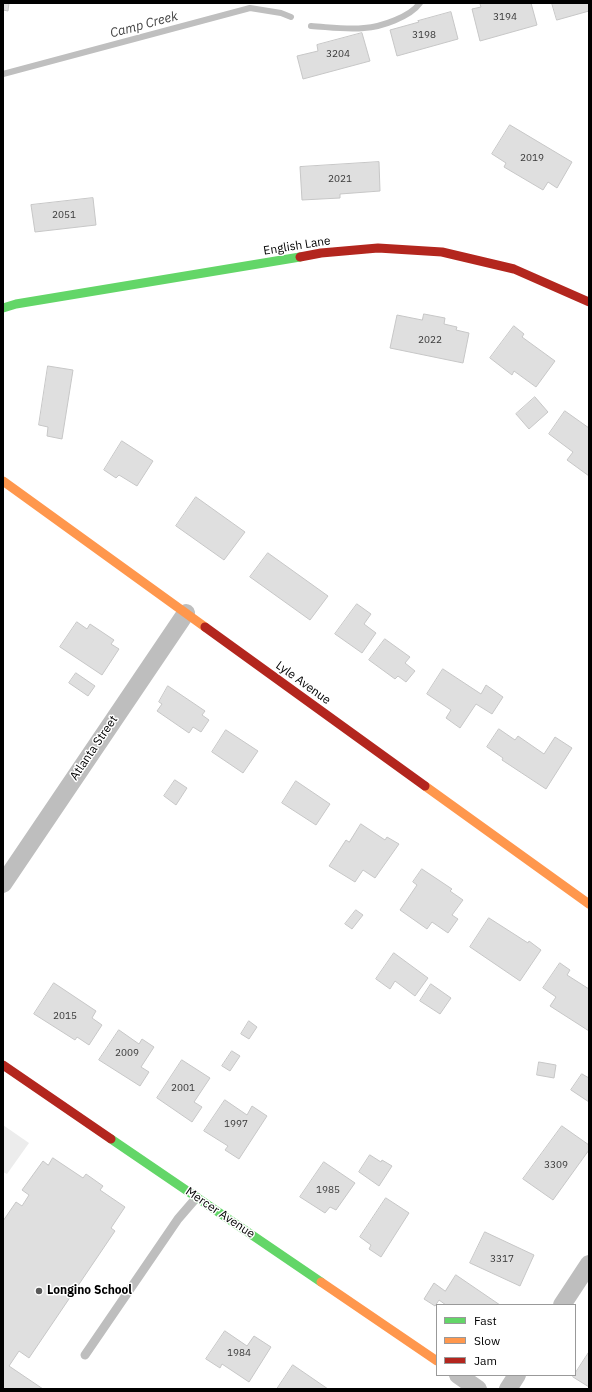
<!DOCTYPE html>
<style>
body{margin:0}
#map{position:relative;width:592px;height:1392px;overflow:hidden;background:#fff;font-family:"IBM Plex Sans",sans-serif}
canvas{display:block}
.frame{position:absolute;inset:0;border:4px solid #000;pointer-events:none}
.legend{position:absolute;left:436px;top:1304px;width:140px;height:72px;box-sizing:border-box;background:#fff;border:1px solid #999;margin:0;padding:5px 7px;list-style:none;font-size:12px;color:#000}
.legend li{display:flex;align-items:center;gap:8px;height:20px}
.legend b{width:20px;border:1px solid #999}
</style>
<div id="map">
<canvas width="592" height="1392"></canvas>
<div class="frame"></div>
<ul class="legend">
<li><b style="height:5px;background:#63d668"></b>Fast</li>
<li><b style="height:5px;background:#ff974d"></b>Slow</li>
<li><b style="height:5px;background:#b3261e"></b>Jam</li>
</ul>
</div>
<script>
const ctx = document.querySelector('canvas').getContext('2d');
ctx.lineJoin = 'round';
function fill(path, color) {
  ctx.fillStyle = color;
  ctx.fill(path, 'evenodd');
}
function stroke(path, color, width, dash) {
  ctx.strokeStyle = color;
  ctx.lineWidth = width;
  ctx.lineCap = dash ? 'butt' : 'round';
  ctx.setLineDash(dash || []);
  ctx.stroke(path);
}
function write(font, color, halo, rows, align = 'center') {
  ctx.font = font + ' "IBM Plex Sans",sans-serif';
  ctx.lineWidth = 3;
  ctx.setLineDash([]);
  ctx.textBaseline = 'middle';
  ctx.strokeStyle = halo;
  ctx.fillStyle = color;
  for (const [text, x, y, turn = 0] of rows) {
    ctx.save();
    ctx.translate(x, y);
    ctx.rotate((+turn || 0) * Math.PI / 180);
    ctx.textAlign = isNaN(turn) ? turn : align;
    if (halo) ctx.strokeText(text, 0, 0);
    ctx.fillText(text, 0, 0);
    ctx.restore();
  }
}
const green = new Path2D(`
 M3 1125 29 1143 7 1174 3 1172Z`);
const stream = new Path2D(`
 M311 26C328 27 347 30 364 28 381 27 410 17 420 3
 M3 74 250 8 281 13 291 17`);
const building = new Path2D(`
 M3 3H9L8 11 3 10Z
 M485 3H531L537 25 480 41 472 9 481 7 480 4Z
 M552 3H589V11L557 20Z
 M451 12 458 39 397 56 390 30 419 22 418 21Z
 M362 33 370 61 303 79 297 56 318 51 317 45Z
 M510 125 572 162 557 188 548 182 543 190 504 167 506 163 492 154Z
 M379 162 380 191 340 194V198L302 200 300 167Z
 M93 198 96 225 35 232 31 205Z
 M424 314 445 318 444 324 457 327 456 330 469 333 463 363 390 348 397 315 422 320Z
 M514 326 524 334 522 337 555 361 536 387 514 371 512 375 490 358Z
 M48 366 73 370 62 439 47 436 48 427 39 425Z
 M535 397 548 412 529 429 516 414Z
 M565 411 589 428V476L567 460 573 452 549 434Z
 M122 441 153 461 137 486 119 475 116 478 104 470Z
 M196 497 245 532 224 560 176 526Z
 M268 553 328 596 310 620 250 577Z
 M357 604 371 614 364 624 376 633 362 653 335 634Z
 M77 622 87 629 90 624 114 640 111 644 119 649 102 675 60 647Z
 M385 639 410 657 405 663 415 671 406 682 398 676 395 679 369 660Z
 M443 669 481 694 486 685 503 697 492 714 476 704 460 728 446 718 451 710 427 694Z
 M76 673 95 686 88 696 69 683Z
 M168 686 205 711 202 715 209 720 201 732 193 727 189 733 157 711 162 704 159 702Z
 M499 729 515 740 518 736 544 754 555 737 572 748 546 789 502 760 503 758 487 747Z
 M226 730 258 751 243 773 212 752Z
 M175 780 187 788 176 805 164 796Z
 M296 781 330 804 316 825 282 803Z
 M361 824 385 840 387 837 399 844 375 878 363 870 355 882 329 866 346 840 349 842Z
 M422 869 452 889 450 891 463 900 452 915 458 919 448 933 432 922 427 929 400 910 417 885 413 882Z
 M356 910 363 915 352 929 345 924Z
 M489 918 528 943 529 941 541 950 520 981 470 947Z
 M394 953 428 978 415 996 395 981 390 989 376 979Z
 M560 963 570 970 567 975 589 989V1031L550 1006 556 997 543 988Z
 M54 983 96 1011 92 1018 102 1025 89 1045 77 1037 75 1040 34 1014Z
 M431 984 451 998 440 1014 420 1001Z
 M249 1021 257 1027 249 1039 241 1034Z
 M119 1030 139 1044 142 1039 154 1047 141 1067 149 1072 140 1086 99 1060Z
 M232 1051 240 1056 230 1071 222 1066Z
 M182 1060 210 1078 194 1102 202 1107 192 1122 157 1098Z
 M539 1062 556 1065 554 1078 537 1075Z
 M582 1074 589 1078V1102L571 1090Z
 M225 1100 247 1115 252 1106 267 1116 239 1159 225 1150 228 1146 204 1131Z
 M562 1126 589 1145V1150L553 1200 523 1179Z
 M370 1155 381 1162 382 1160 392 1166 379 1186 359 1172Z
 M53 1158 83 1178 86 1174 103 1186 100 1190 125 1207 111 1228 115 1231 29 1358 19 1351 9 1366 43 1389H3V1221L16 1202 22 1206 29 1195 22 1190 43 1161 48 1165Z
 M324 1162 355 1183 336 1210 330 1207 325 1213 300 1197Z
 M386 1198 409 1213 381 1257 369 1249 371 1245 360 1237Z
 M485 1232 534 1255 520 1286 470 1263Z
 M456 1275 500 1305H446L439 1300 435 1306 424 1299 434 1283 445 1291Z
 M225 1331 247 1346 254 1336 271 1347 249 1382 222 1364 220 1368 206 1359Z
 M589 1352V1387L573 1377Z
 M293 1365 328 1389H277Z`);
const lane = new Path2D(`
 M85 1355 178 1219 197 1197`);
const street = new Path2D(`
 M3 884 186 613
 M562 1305 589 1264
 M458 1375 478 1389
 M508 1389 517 1375`);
const fast = new Path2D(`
 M3 308 16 304 300 257
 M111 1139 321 1282`);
const slow = new Path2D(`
 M3 481 205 627
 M425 786 589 904
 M321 1282 437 1361`);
const jam = new Path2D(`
 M300 257 321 253 378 248 442 252 514 269 589 302
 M205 627 425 786
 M3 1065 111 1139`);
const markers = [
 [39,1291,4,"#595959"]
];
const numberNames = [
 ["3194",505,17],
 ["3198",424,35],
 ["3204",338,54],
 ["2019",532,158],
 ["2021",340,179],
 ["2051",64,215],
 ["2022",430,340],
 ["2015",65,1016],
 ["2009",127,1053],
 ["2001",183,1088],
 ["1997",236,1124],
 ["3309",556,1165],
 ["1985",328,1190],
 ["3317",502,1259],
 ["1984",239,1353]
];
const streetNames = [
 ["English Lane",297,246,-9],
 ["Lyle Avenue",303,683,36],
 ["Atlanta Street",94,748,-56],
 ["Mercer Avenue",220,1213,34]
];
const poiNames = [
 ["Longino School",47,1291]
];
const waterNames = [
 ["Camp Creek",144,25,-15]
];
fill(green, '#ececec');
stroke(stream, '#bfbfbf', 6);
fill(building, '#dfdfdf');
stroke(building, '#c7c7c7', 1);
stroke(lane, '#bebebe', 9);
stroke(street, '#bebebe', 18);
stroke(fast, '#63d668', 9);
stroke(slow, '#ff974d', 9);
stroke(jam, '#b3261e', 9);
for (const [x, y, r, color] of markers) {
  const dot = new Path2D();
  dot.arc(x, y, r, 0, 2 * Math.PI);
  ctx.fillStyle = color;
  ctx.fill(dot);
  stroke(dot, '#fff', 1.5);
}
write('10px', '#383838', null, numberNames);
write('12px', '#000', '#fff', streetNames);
write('bold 12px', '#000', '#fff', poiNames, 'left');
write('italic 13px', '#444', '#fff', waterNames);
</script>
